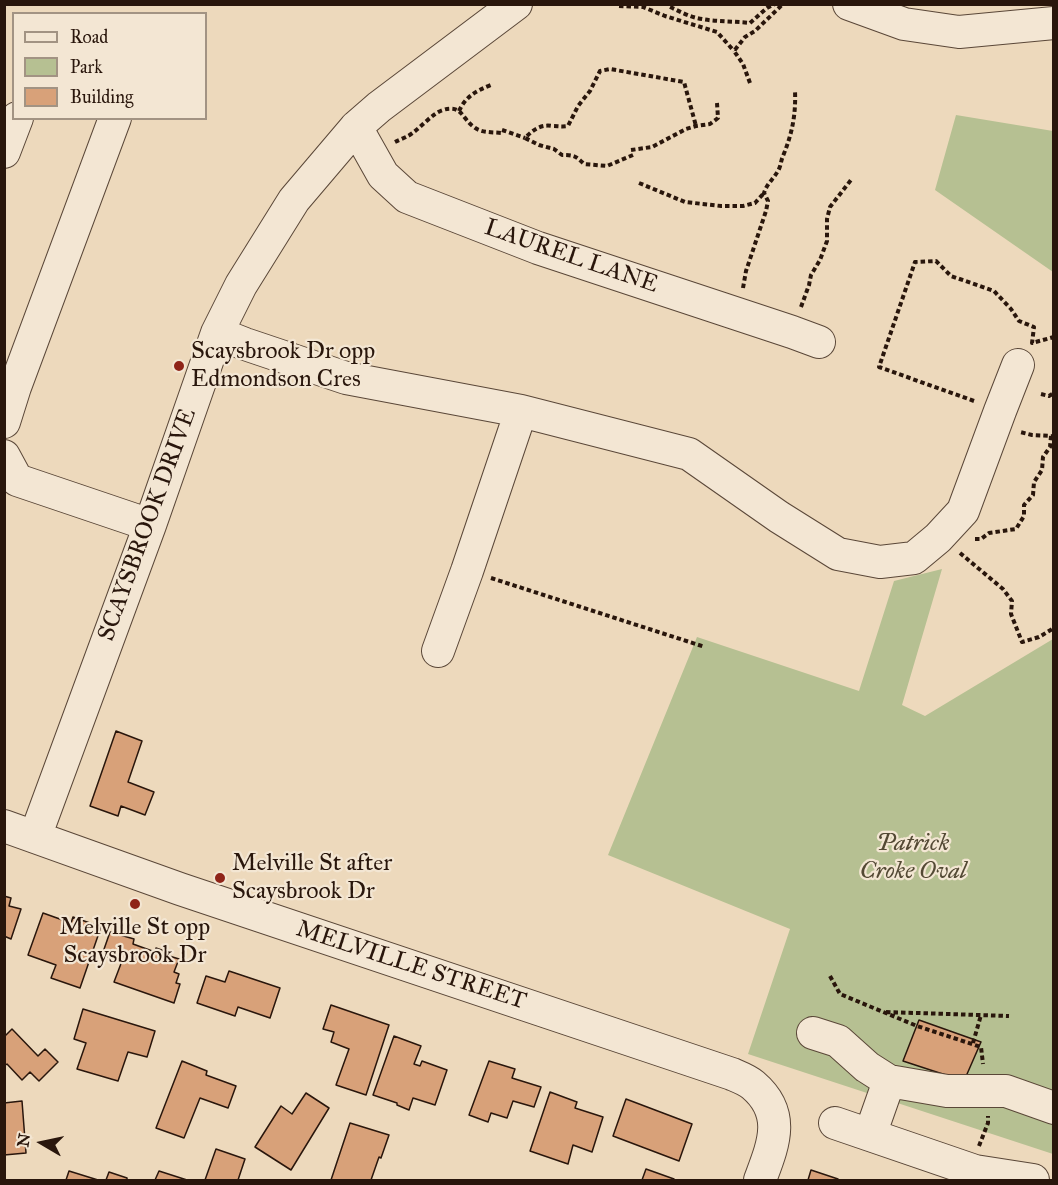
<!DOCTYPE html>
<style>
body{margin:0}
#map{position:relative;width:1058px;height:1185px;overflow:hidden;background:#edd9bc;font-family:"IM FELL Great Primer",serif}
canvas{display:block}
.frame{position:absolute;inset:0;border:6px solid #29160c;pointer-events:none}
.legend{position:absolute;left:12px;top:12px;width:195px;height:108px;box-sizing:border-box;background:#f3e6d3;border:2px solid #a29383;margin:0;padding:8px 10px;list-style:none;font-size:18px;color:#29160c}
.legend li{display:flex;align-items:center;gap:12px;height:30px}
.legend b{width:30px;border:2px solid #a29383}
.north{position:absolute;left:12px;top:1113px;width:60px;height:60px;-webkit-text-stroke:4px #f3e6d3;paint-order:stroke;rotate:279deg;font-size:16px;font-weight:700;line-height:24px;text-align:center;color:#29160c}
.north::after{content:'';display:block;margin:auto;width:21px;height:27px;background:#29160c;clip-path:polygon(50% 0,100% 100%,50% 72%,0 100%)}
</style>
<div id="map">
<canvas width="1058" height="1185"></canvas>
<div class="frame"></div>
<ul class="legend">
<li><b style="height:8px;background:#f3e6d3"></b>Road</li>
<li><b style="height:16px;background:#b6c092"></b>Park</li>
<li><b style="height:16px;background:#d8a179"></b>Building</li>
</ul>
<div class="north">N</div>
</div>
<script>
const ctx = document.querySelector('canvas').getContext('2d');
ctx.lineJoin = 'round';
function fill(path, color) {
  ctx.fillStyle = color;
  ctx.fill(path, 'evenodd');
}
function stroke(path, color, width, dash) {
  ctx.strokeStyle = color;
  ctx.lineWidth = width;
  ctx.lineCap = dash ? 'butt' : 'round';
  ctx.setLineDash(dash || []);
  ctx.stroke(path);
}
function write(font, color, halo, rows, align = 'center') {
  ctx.font = font + ' "IM FELL Great Primer",serif';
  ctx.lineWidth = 4.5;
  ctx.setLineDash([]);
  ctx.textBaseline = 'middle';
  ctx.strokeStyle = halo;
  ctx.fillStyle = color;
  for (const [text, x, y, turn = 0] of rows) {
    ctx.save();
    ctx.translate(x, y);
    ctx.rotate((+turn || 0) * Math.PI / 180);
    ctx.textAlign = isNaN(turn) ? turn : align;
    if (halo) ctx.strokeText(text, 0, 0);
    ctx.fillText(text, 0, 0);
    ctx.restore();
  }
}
const green = new Path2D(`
 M956 115 1053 131V272L935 190Z
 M942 569 902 705 925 716 1053 639V1154L748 1054 790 929 608 855 697 637 859 691 894 581Z`);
const building = new Path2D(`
 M116 731 142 741 128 782 154 792 145 815 121 806 118 816 90 806Z
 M4 896 11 898 9 906 21 909 11 939 4 936Z
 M43 913 71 923 73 917 101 927 80 988 51 978 56 965 28 955Z
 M110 932 134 939 133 944 155 952 156 948 167 952 166 955 179 959 174 972 179 974 176 983 180 984 174 1003 114 982 122 961 102 955Z
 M229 971 280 988 270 1018 238 1007 235 1016 197 1003 206 976 225 982Z
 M331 1005 389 1025 366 1095 336 1085 349 1049 331 1042 334 1032 323 1029Z
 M83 1009 155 1031 147 1057 128 1052 118 1081 77 1069 86 1043 74 1039Z
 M919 1020 981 1042 964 1081 903 1061Z
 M12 1029 38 1056 45 1049 58 1062 39 1081 30 1072 22 1080 7 1064 4 1066V1034L6 1035Z
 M394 1036 421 1046 414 1064 420 1066 422 1061 447 1070 435 1105 413 1098 409 1110 397 1105V1103L373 1095Z
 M182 1061 207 1071 206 1075 236 1086 228 1108 200 1098 184 1138 156 1128Z
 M489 1061 515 1069 512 1078 541 1087 534 1107 513 1101 507 1118 491 1113 488 1122 469 1115Z
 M550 1092 577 1102 575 1108 603 1117 592 1152 573 1145 568 1164 530 1151Z
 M306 1093 329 1108 291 1170 255 1147 281 1106 292 1114Z
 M626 1099 692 1124 679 1161 613 1136Z
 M22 1101 26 1153 4 1155V1103Z
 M350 1123 389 1135 381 1158 379 1157 371 1180H331Z
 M216 1149 245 1159 238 1180H240H205Z
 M646 1169 674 1179V1180H642Z
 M811 1170 838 1179V1180H808Z
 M69 1171 98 1180H66Z
 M159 1171 187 1180H155Z
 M109 1172 127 1178V1180H106Z`);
const path = new Path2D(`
 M619 6 643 7 665 16 717 32 734 51
 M670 7C679 11 688 16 697 18 714 22 732 21 750 23L767 8 775 4
 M750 83 743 64 734 51 745 37 755 31 783 4
 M459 111C466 96 476 91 491 85
 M502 130 525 138
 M395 142C399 140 404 138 408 136 419 130 432 113 443 110 462 104 462 119 474 127 481 133 492 132 502 133
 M631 150 652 147 686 129 696 126 710 124 718 118 717 103
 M633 155 607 166 584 164C576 156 574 155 562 155L554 149 539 145 525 138C533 130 541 124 552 126 558 126 562 127 568 126L578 106 590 91 600 71 610 69 684 82 696 126
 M639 183 685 202 721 206H743L755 203 764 193
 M743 288 746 271 766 211 768 201 764 193C767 183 774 179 779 169 781 165 781 160 783 156 792 134 796 115 795 91
 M801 307 809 285 811 275 820 260 827 241V219L830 207 851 180
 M1041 394 1049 396 1054 393
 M974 401 879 367 915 262 936 261 951 276 994 291 1011 309 1019 321 1034 327 1032 343 1054 337
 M975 539H981L989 533 1016 529 1024 516V505L1033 495 1034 482 1042 470 1043 457 1050 447 1051 436 1032 435 1020 432
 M960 553 1003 589 1012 601 1011 614 1022 642 1039 637 1054 628
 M491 578 705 647
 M830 976 840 994 917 1026 981 1047 983 1064
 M886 1012 1009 1016
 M973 1043 981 1015
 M979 1146 988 1123V1116`);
const minor = new Path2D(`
 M849 4 904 24 959 32 1054 23
 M356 127 383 175 407 197 538 248 792 332 819 342
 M4 152 17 118
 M217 333 245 344 346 378 521 411 689 454 779 517 838 554 880 562 914 558 938 538 963 511 1000 411 1018 365
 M4 422 15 387 115 118
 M4 456 17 480 150 525
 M438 651 467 571 521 411
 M4 826 180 889 732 1074C739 1077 747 1080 753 1085 787 1114 773 1145 760 1180
 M35 837 150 525 217 333 241 285 294 200 356 127 379 107 516 4
 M813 1033 838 1041 867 1067 889 1081 870 1135
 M889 1081 947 1091H1006L1054 1108
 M835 1123 975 1171 1033 1180`);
const markers = [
 [179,366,6,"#8f2418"],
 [220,878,6,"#8f2418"],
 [135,904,6,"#8f2418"]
];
const streetNames = [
 ["LAUREL LANE",571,257,19],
 ["SCAYSBROOK DRIVE",148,525,-70],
 ["MELVILLE STREET",411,966,18]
];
const poiNames = [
 ["Scaysbrook Dr opp",191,352],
 ["Edmondson Cres",191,380],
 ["Melville St after",232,864],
 ["Scaysbrook Dr",232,892],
 ["Melville St opp",135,928,"center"],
 ["Scaysbrook Dr",135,956,"center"]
];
const parkNames = [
 ["Patrick",913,844],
 ["Croke Oval",913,872]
];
fill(green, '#b6c092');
fill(building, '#d8a179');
stroke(building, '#29160c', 1.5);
stroke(minor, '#5a4738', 34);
stroke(path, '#29160c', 4, [4.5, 3]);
stroke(minor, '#f3e6d3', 32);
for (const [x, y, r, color] of markers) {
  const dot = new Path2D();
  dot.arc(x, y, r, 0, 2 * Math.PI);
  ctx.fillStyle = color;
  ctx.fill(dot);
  stroke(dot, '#f3e6d3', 2);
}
write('24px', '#29160c', '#f3e6d3', streetNames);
write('24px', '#29160c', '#f3e6d3', poiNames, 'left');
write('italic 24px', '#534934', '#f3e6d3', parkNames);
</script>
